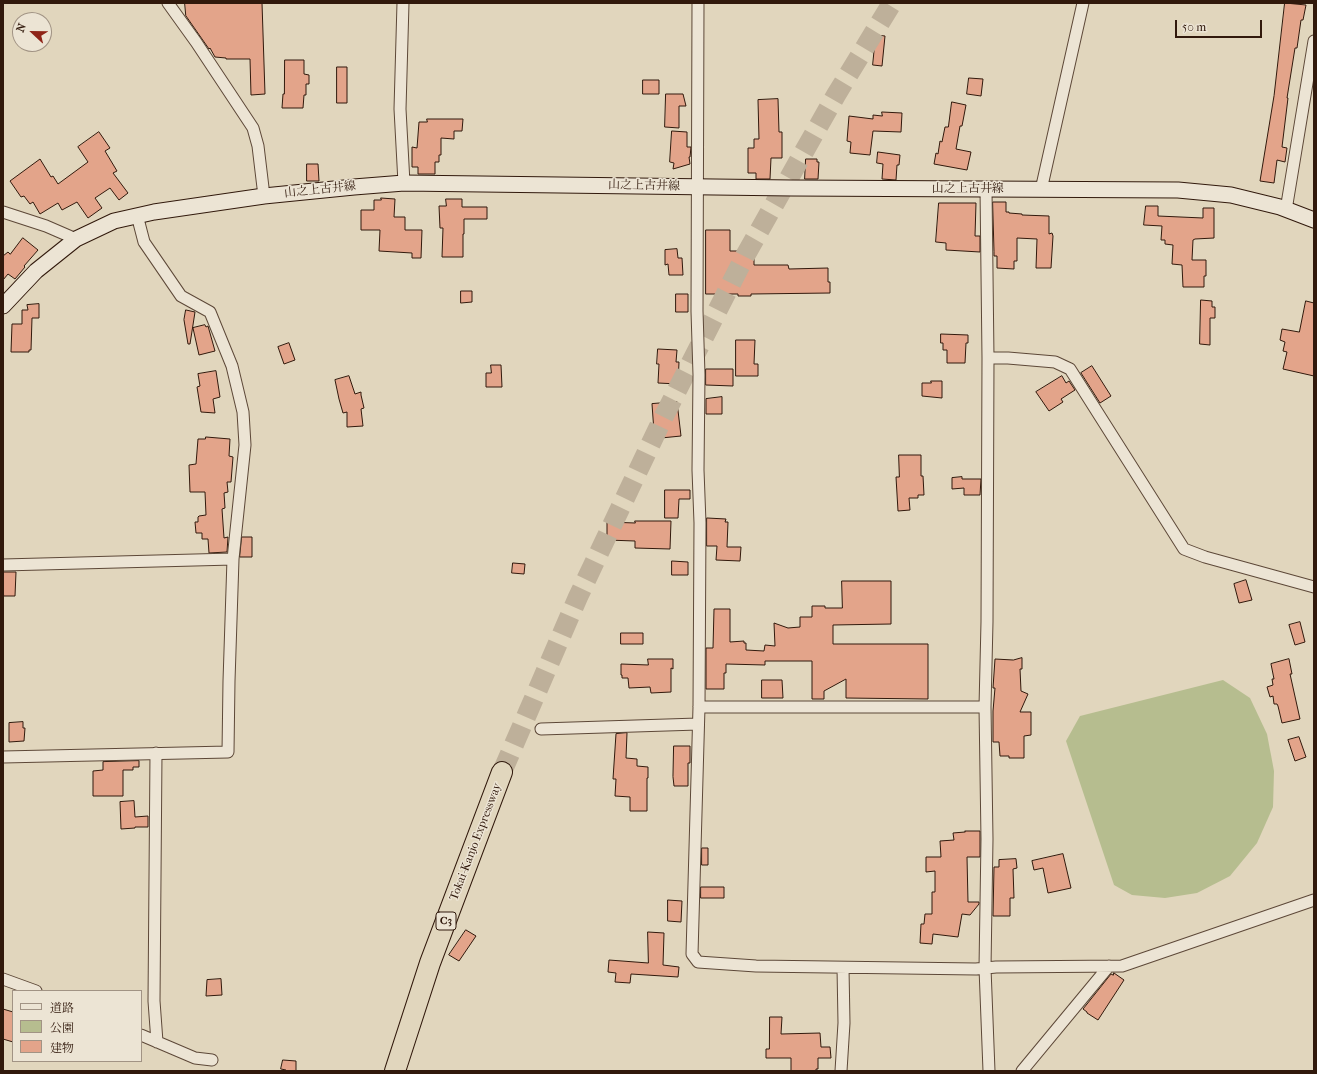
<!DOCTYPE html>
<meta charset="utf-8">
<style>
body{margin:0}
#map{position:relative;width:1317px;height:1074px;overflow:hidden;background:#e1d6bd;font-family:"IM FELL French Canon","Noto Serif JP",serif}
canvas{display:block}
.frame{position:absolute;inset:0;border:4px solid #31190c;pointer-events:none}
.legend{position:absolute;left:12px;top:990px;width:130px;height:72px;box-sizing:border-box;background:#ece4d4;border:1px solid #a19384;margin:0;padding:5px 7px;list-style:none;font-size:12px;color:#31190c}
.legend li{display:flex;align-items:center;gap:8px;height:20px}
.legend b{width:20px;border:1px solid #a19384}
.north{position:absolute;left:12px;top:12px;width:40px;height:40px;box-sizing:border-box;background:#ece4d4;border:1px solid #a19384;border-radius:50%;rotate:292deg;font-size:11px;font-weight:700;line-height:16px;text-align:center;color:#31190c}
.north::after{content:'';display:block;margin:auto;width:14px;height:18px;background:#8f2418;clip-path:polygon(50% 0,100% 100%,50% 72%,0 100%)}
.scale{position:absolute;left:1175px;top:20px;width:87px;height:18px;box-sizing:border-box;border:2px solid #31190c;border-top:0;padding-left:5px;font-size:12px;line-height:14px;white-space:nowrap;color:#31190c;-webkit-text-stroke:3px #ece4d4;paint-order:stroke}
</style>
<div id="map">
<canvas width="1317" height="1074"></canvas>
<div class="frame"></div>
<ul class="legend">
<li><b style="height:5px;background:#ece4d4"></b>道路</li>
<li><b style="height:11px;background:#b6bd8f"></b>公園</li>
<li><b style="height:11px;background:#e3a48a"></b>建物</li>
</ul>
<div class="north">N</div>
<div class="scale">50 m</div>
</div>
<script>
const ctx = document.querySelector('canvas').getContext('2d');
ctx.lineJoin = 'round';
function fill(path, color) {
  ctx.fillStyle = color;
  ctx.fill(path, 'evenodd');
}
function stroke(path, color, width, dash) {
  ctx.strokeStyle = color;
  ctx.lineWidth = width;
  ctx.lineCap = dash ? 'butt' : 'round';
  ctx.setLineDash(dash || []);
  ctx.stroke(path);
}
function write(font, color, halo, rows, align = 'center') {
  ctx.font = font + ' "IM FELL French Canon","Noto Serif JP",serif';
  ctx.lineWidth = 3;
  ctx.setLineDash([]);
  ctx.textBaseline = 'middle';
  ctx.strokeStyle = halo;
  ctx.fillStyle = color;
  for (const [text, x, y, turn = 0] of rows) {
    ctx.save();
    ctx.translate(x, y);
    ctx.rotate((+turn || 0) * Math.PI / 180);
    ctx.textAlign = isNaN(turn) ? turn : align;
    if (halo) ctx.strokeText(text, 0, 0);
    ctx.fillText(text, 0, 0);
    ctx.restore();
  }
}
const green = new Path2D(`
 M1223 680 1250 698 1267 734 1274 771 1273 807 1257 843 1230 876 1197 893 1165 898 1132 895 1114 885 1066 741 1080 716Z`);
const building = new Path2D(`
 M185 3H262L265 94 251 95 250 59H226V58L215 57 210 48 209 49 186 16Z
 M1285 3 1306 5 1303 20H1301L1297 48H1295L1287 98H1288L1282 147 1287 148 1285 162 1277 160 1274 183 1260 181 1274 96Z
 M876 35 885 36 882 66 873 65Z
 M285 60H304V74L309 75V84H306V95H304L303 108H282L283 94H284Z
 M337 67H347V103H337Z
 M969 78 983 79 981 96 967 94Z
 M643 80H659V94H643Z
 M666 94H683L686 106H679V128L665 127Z
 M778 99 779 132H782V158H771L770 179H756V173H748V148H754V139H759L758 100Z
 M952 102 966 105 962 126H960L956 149 971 152 967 170 934 164 936 153 938 154 940 141 942 142 945 127H948Z
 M882 112 902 113 901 132 873 131 870 155 850 153 851 142 847 141 849 116 873 119V115L882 116Z
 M427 119H463L462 131H454V139L441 138V155H439V162H435V174H418V167H412V147L417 148 419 122H427Z
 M672 131 687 132V147H691L690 157H689L690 164 673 169 674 163 670 162Z
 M99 132 110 148 105 151 117 171 113 173 128 193 119 200 110 188 95 198 102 208 88 218 77 202 62 210 58 203 40 214 33 202 30 204 24 196 21 197 10 181 40 159 51 177 53 176 58 184 88 162 78 147Z
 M878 152 900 155 899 165H897L896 180 882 179 883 164 877 163Z
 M806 159H817V162H819L818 179H805Z
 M307 164H318L319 181H307Z
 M381 198 395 199 394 217H405V230H422L421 258H412V253L379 251 380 230H361V210H374V200H381Z
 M446 199H462V207H487V219H464V234H463V257H442L443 228H440L439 206H446Z
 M993 202H1006V212H1009V213L1022 214V215L1049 216V234L1052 233 1053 236 1051 268H1036L1037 239 1017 238V261H1014V269L997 268V256H994V252Z
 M939 203H976L975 236H980V252L946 250V243L936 242Z
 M1146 206H1158V216L1203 218V208H1214V238L1195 239 1193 240 1192 260H1206V276H1204V287H1183L1182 265 1172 264 1173 245 1165 244V240H1161L1162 226 1144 225Z
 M706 230H730V251H754V265H788L789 269 828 268V282H830V293L751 294V296H738V294H706Z
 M23 238 38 250 24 266 25 267 15 279 8 274 3 280V256L8 252 10 254Z
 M677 249 678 258H682L683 275H669L668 264 665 265V250Z
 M461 291H472V302L461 303Z
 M676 294H688V312H676Z
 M1201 300 1212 301V307H1215V318H1210V345L1200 344Z
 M1306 301 1314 303V376L1283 369 1287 352 1283 351 1285 342 1280 340 1282 329 1299 332Z
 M39 304V318H32L31 350H29V352H11L12 324H22V310H28L27 305Z
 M186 310 195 312 190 344H188L184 320Z
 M205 325 206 327 208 326 215 351 199 355 193 328Z
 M941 334 968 335V343H966L965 363H947V350H943V343H941Z
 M736 340H755L754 364H758V376H736Z
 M289 343 295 360 284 364 278 347Z
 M658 349 677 350 676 362H679L678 384 658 383 659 364H657Z
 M491 365H501L502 387H486V373H491Z
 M1092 366 1111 396 1100 403 1081 373Z
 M706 369H733V386L706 385Z
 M216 371 220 397 213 399 215 413 201 412 197 387 200 386 198 374Z
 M349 376 355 394 361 392V395L364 408 361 409 363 426 347 427V412L343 413 339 399 335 380Z
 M1062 376 1066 383 1069 381 1075 390 1061 399 1063 402 1049 411 1036 392Z
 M931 381H942V398L922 396V383H931Z
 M722 397V414H706V399Z
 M677 402 681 436 661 438 660 431 654 432 652 404Z
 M206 437 230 439 229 456 233 457 231 482H227L228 492 224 493 225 508 222 509 224 538 228 537 227 552 209 553 208 539H202V533H196L195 522H198V517L199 516 206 515 205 492H190L189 465 196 464 198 439H205Z
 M899 455H921V476H923L924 495H918V498H909L910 510 898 511 896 477H899Z
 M962 477V479H981L980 495H964V488L952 489V478Z
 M665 490H690V499H679L678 518H665Z
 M707 518 726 519 725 522H728L727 547H741L740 561 716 560 717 546H707Z
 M635 521H671L670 549 635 548V541L607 540V522L635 523Z
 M242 537H252V557H240Z
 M672 561 688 562V575H672Z
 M513 563 525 564 524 574 512 573Z
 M3 572H16L15 596H4Z
 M1246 580 1252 600 1239 603 1234 584Z
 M842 581H891V624L833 625V644H928V699L846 698V679L824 691V699H812V661H765V665L726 664V673H724V689H706V648H713L714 609H730V642L744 641V643H746V650L764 651 765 645 775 646 774 623 788 628 800 627V617H812V606H825V608H842Z
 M1300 622 1305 642 1295 645 1289 625Z
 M621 633H643V644H621Z
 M1022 658V669H1020L1021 691 1028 694 1020 712H1031V735L1024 736V758H1009V756H1000L999 742H993V711L995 688H993L995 659 1013 660Z
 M648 659H673V669L671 668V692L651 693 650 687 629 688 628 678H622V675H621V664L648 665Z
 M1289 659 1292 674H1290L1300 719 1282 723 1278 706 1277 704H1274L1273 696 1270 697 1267 687 1273 685 1272 679H1274L1271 664Z
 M762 680H782L783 698H762Z
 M23 722V728H25L24 741 9 742V723Z
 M627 733 626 758 637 759V766L648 767V778H647V811H630V797L615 796 616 779H613L616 734Z
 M1299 737 1306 757 1295 761 1288 740Z
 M674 746H690V763H688V786H674L673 777Z
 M139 761V767H133V770H123V796H93V771L103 770V762Z
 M134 801 135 817 148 816V827H135V828L121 829 120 802Z
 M965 831H980V857H967L968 902H979V904L970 915 962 914 958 937 933 934 932 944 920 943 921 924H924L925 914H932V892H935V871L926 872V857H941L940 841 954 840 953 833 965 832Z
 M702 848H708V865H702Z
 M1063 854 1071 888 1048 893 1043 868 1034 870 1032 861Z
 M1016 859 1017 868 1013 869 1014 898H1010V916H993L994 867H999V860Z
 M701 887H724V898H701Z
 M668 900 682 901 681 922 668 921Z
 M466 930 476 936 459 961 449 955Z
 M648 932 664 933 663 965 679 967 678 977 631 974 630 983 615 982 616 973 608 972 609 960 648 963Z
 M1114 973 1124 980 1098 1020 1087 1013V1012L1083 1009 1111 974 1113 975Z
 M221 979 222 995 206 996 207 980Z
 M3 1009 13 1012V1042L3 1039Z
 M770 1017H782L781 1034 820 1033 821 1047H830L831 1058H818V1069H816V1071H791V1058H766V1049H769Z
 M283 1060 296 1061V1071H286V1070L281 1069Z`);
const highwayTunnel = new Path2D(`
 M502 772 578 597 663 418 745 256 836 95 892 3`);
const street = new Path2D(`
 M168 3 196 42 253 128 258 146 264 196
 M403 3 400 109 404 183
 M698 3 697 311 699 375 698 470 700 523 699 707 692 954 698 962 756 966 976 969 996 967 1122 966 1314 900
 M986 189 988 358 987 622 985 707 987 839 985 968 989 1071
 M1041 190 1083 3
 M1286 210 1314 41
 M3 212 46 226 76 239
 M988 358H1008L1055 362 1070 369 1184 549 1205 557 1314 587
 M3 565 233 559
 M699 707H985
 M541 729 698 724
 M156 753 154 1001 157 1042
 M3 757 228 752 229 681 233 559 245 445 243 412 232 366 210 312 181 296 144 242 137 215
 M3 979 36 991
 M141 1035 195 1058 212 1060
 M841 1071 844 1023 843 968
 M1022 1071 1109 966`);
const secondary = new Path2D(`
 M3 306 36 271 76 239 114 221 154 212 264 196 354 187 404 183 792 188 1178 190 1231 195 1280 207 1314 220`);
const highway = new Path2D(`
 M395 1071 430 963 502 772`);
const shields = [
 [446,921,20]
];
const shieldNames = [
 ["C3",446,921]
];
const streetNames = [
 ["山之上古井線",644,186,1],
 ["山之上古井線",968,189],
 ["山之上古井線",320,190,-6],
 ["Tokai-Kanjo Expressway",476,842,-69]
];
fill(green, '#b6bd8f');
fill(building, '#e3a48a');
stroke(building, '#31190c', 1);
stroke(highwayTunnel, '#beb09a', 20, [20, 10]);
stroke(street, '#5d4838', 13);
stroke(secondary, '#31190c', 17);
stroke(highway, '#31190c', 22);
stroke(street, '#ece4d4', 11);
stroke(secondary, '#ece4d4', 15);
stroke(highway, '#e1d6bd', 20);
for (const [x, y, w] of shields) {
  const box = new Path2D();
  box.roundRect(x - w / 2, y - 9, w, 18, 3);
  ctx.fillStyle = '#ece4d4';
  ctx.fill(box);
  stroke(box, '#31190c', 1);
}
write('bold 11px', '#31190c', null, shieldNames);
write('12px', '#31190c', '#ece4d4', streetNames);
</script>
